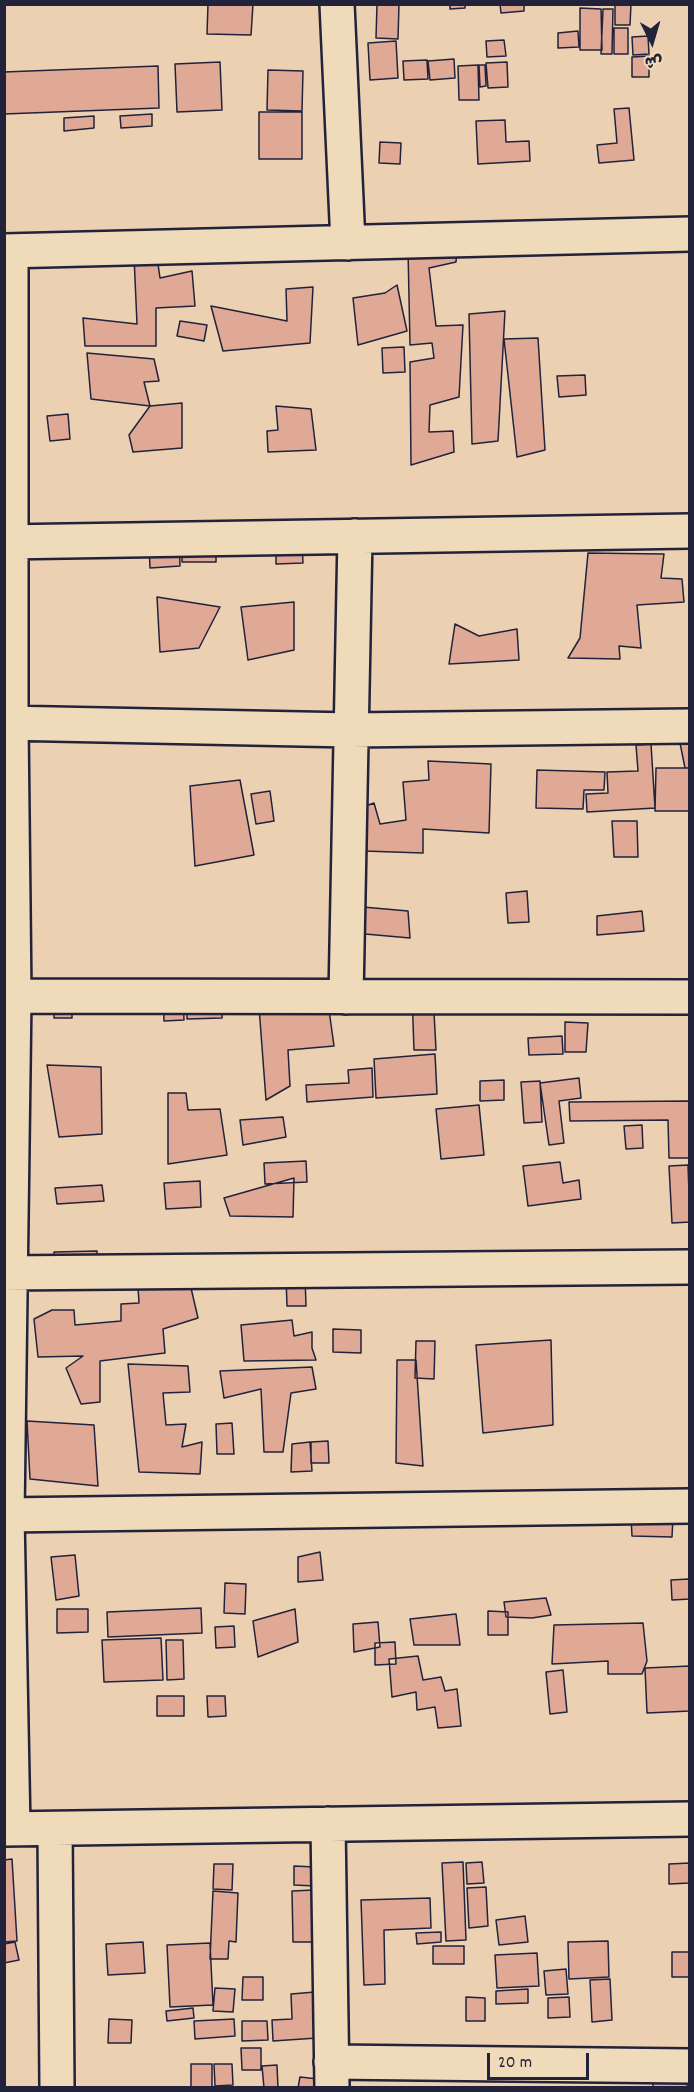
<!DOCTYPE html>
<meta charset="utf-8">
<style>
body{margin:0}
#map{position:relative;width:694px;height:2092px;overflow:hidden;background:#ecd0b2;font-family:Dekko,"Playpen Sans Arabic",sans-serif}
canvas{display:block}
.frame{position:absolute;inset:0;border:6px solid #22223b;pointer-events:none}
.north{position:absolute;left:622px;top:12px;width:60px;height:60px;-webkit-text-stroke:4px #efdab9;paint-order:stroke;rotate:175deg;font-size:16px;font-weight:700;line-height:24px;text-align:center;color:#22223b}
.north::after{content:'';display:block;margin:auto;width:21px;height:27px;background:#22223b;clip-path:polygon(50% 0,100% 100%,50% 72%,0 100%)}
.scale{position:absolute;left:487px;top:2053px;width:102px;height:27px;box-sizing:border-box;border:3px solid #22223b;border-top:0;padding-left:8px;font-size:18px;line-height:21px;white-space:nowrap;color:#22223b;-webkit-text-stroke:4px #efdab9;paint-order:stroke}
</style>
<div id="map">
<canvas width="694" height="2092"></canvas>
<div class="frame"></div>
<div class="north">ش</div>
<div class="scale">20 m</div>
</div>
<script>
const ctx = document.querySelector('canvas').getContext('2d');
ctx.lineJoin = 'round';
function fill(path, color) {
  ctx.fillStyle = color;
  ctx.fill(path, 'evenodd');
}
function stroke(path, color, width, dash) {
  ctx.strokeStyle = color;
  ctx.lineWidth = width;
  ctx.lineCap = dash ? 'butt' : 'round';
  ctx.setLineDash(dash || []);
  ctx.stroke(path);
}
const building = new Path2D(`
 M208 4H253L251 35 207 34Z
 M377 4H399L398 39 376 38Z
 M450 4H465V8L450 9Z
 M500 4H524V11L501 13Z
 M615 4H631L630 25H615Z
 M580 8 601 9 602 50H580Z
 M603 9H613L612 54H601Z
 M614 28H628V54H614Z
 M578 31 579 47 558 48V33Z
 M648 36 649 54 633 55 632 37Z
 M504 40 506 56 487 57 486 41Z
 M396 41 398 78 370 80 368 43Z
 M649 56V77H632V57Z
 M454 59 455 78 430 80 428 61Z
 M427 60 428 79 404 80 403 61Z
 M220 62 222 110 177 112 175 64Z
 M507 62 508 87 488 88 486 63Z
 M478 65 479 100H459L458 66Z
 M479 65H485L486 86 480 87Z
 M158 66 159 108 4 114V72Z
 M268 70 303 71 302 111 267 110Z
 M629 108 634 160 599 163 597 145 617 143 614 109Z
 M259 112H302V159H259Z
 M152 114V126L121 128 120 116Z
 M94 116V128L64 131V118Z
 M505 120 506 142 529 141 530 161 478 164 476 121Z
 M380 142 401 143 400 164 379 163Z
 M457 248 456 262 429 268 436 326 463 325 459 397 430 405 429 432 453 431 454 452 411 465 410 362 434 358 432 343 410 345 408 249Z
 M134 256 157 257 160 278 192 271 195 306 156 308V346H85L83 318 137 324Z
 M397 285 407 331 358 345 353 298 385 293Z
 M313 287 310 343 223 351 211 306 287 321 286 289Z
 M505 311 498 441 472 444 469 314Z
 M180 321 207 325 204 341 177 336Z
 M538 338 545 450 517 457 504 339Z
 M404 347 405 372 383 373 382 348Z
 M87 353 154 359 159 381 144 382 150 406 91 399Z
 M585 375 586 395 559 397 557 376Z
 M182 403V448L133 452 129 435 150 406Z
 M276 406 311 409 316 450 268 452 267 431 278 430Z
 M68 414 70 439 50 441 47 416Z
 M182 542H216V562H182Z
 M302 542 303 563 276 564V543Z
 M179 543 180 566 150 568 149 545Z
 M588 553 664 554 661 578 682 579 684 602 637 605 641 648 619 646 620 659 568 658 580 638Z
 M157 597 220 607 199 648 160 652Z
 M294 602V650L248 660 241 607Z
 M455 624 479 636 517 629 519 660 449 664Z
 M678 733 690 734V768H685Z
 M651 744 655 808 587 812 586 794 608 793 607 772 638 771 636 745Z
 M428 761 491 764 489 833 423 829V853L364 851 360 808 374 803 380 824 406 820 403 782 429 780Z
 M656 768H690V811H655Z
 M537 770 605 772 604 790H584L583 809 536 808Z
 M240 780 254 855 195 866 190 786Z
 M270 791 274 821 256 824 251 794Z
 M612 821H637L638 857H614Z
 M527 891 529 922 508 923 506 893Z
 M363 907 408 911 410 938 365 934Z
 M642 911 644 931 597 935V916Z
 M433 993 436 1050H414L412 994Z
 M183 995 184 1020 164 1021 163 996Z
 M54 997H72V1018H54Z
 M187 999H222V1018L187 1019Z
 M259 1007 329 1010 334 1046 288 1050 290 1086 266 1100Z
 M565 1022 588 1023 586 1052H565Z
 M562 1036 563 1054 529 1055 528 1038Z
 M435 1054 437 1094 376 1098 374 1059Z
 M47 1065 101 1067 102 1134 59 1137Z
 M372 1068 373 1097 307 1102 306 1085 349 1083 348 1070Z
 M579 1078 581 1098 559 1101 564 1143 549 1145 540 1083Z
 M504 1080V1100L480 1101V1081Z
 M540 1081 542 1122 524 1123 521 1082Z
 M168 1093H186L188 1110 220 1109 227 1155 168 1164Z
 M689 1101 690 1158H669L668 1120 570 1121 569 1102Z
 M479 1105 484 1155 441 1159 436 1109Z
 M283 1117 286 1137 243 1145 240 1120Z
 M642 1125 643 1148 626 1149 624 1126Z
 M306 1161 307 1182 265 1184 264 1163Z
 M560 1162 563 1183 579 1180 581 1199 528 1206 523 1166Z
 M688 1165 690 1222 672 1223 669 1166Z
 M294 1178 293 1217 230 1216 224 1198Z
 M200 1181 201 1207 166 1209 164 1183Z
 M102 1185 104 1201 57 1204 55 1188Z
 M97 1251V1277L55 1278 54 1252Z
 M305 1276 306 1306H287L286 1277Z
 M138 1287 191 1288 198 1318 163 1329 165 1353 100 1361V1402L81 1404 66 1368 83 1356 38 1357 34 1319 52 1310H74L75 1325 121 1321V1304L139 1303Z
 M292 1320 294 1336 312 1332V1348L316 1360 244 1361 241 1325Z
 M333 1329 361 1330V1353L333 1352Z
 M551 1340 553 1425 483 1433 476 1345Z
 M416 1341H435L434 1379 415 1378Z
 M397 1360H416L423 1466 396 1463Z
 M128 1364 188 1366 190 1392 163 1393 166 1425 186 1424 182 1447 202 1442 200 1474 139 1472Z
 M312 1367 316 1389 291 1393 283 1452H264L261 1389 224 1398 220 1371Z
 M27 1421 94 1425 98 1486 30 1479Z
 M232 1423 234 1454H217L216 1424Z
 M328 1441 329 1463H311V1442Z
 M310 1442 312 1471 291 1472 292 1444Z
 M631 1518H673L672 1537 632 1536Z
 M320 1552 323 1580 298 1582V1557Z
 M75 1555 79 1596 56 1600 51 1557Z
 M689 1579 690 1599 672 1600 671 1580Z
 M225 1583 246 1584 245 1614 224 1613Z
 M546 1598 551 1615 532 1618 506 1617 504 1602Z
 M201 1608 202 1633 108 1637 107 1612Z
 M57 1609H88V1632L57 1633Z
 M295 1609 298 1642 258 1657 253 1621Z
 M488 1611 508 1612V1635H488Z
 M456 1614 460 1645H414L410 1619Z
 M378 1622 380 1647 354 1652 353 1624Z
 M643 1623 647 1661 642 1674H608V1661L552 1664 554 1625Z
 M234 1626 235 1647 216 1648 215 1627Z
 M161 1638 163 1680 104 1682 102 1640Z
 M166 1640H183L184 1679 167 1680Z
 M395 1642 396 1664 375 1665V1643Z
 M418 1656 423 1680 441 1677 445 1691 457 1689 461 1726 438 1728 435 1707 417 1710 416 1692 392 1697 389 1659Z
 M690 1666V1711L647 1713 645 1668Z
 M563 1670 567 1712 550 1714 546 1672Z
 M157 1696H184V1716H157Z
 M207 1696H225L226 1716 208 1717Z
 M12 1859 17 1941 4 1942V1860Z
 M463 1862 466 1940 446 1941 442 1863Z
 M482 1862 484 1883 467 1884 466 1863Z
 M690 1863V1883L669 1884V1864Z
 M214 1864H233L232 1890 213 1889Z
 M294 1866 315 1867V1886L294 1885Z
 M486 1887 488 1926 469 1928 467 1888Z
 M314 1890 315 1942H293L292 1891Z
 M213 1891 238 1893 236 1942 229 1941 228 1959H210Z
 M430 1898 431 1928 384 1930 385 1984 364 1985 361 1900Z
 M525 1916 528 1942 499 1945 496 1920Z
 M441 1932V1942L417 1944 416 1933Z
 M608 1941 609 1977 569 1979 568 1942Z
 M15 1942 19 1960 4 1963V1944Z
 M143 1942 145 1973 108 1975 106 1944Z
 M210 1943 213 2005 170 2007 167 1945Z
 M433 1946H464V1964H433Z
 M672 1952H690V1977H672Z
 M537 1953 539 1986 497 1988 495 1955Z
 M566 1969 568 1994 546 1995 544 1971Z
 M243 1977H263V2000H242Z
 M610 1979 612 2020 592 2022 590 1980Z
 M215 1988 235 1989 233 2012 213 2011Z
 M528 1989V2003L496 2004V1991Z
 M315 1992 317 2038 273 2041 272 2020 292 2019 291 1994Z
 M466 1997 485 1998V2021H466Z
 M569 1997 570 2017 548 2018V1998Z
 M193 2008 194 2018 167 2021 166 2011Z
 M109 2019 132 2020 131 2043H108Z
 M234 2019 235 2036 195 2039 194 2021Z
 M242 2021H267L268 2040 242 2041Z
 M241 2048H261V2070H242Z
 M191 2064H212V2087H191Z
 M214 2064H232L233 2085 215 2086Z
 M277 2065 278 2088H264L262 2066Z
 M653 2070H687V2088H653Z
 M300 2077 318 2079 317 2088H298Z`);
const minor = new Path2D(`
 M337 4 348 243
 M4 251 690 234
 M11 251V723L14 996 7 1515 13 1829
 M4 542 690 531
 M4 723 351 730 690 726
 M4 996 690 997
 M346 997 355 536
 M4 1273 690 1267
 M4 1515 690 1506
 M328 1824 332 2088
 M4 1829 690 1819
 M55 1829 57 2088
 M331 2062 690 2066`);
fill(building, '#dfa996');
stroke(building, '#22223b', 1.5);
stroke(minor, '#22223b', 38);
stroke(minor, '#efdab9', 33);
</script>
